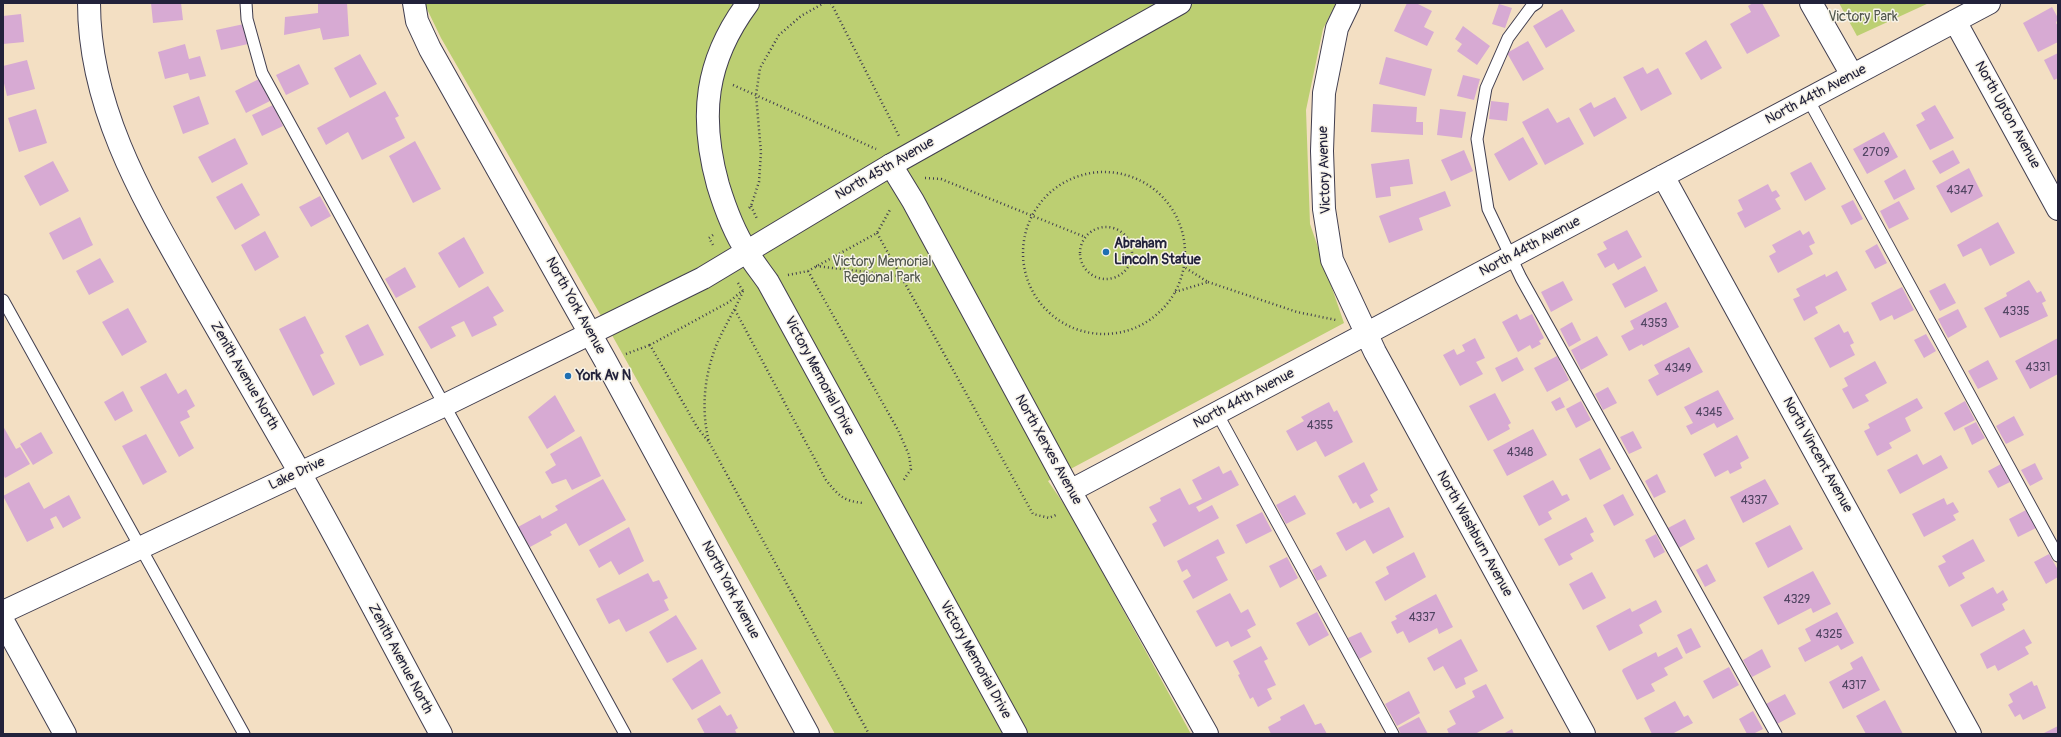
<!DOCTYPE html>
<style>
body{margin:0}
#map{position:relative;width:2061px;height:737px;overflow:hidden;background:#f3dfc3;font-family:Pangolin,sans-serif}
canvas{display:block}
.frame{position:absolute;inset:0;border:4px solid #22223b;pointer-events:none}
</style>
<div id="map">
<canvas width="2061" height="737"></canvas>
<div class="frame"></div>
</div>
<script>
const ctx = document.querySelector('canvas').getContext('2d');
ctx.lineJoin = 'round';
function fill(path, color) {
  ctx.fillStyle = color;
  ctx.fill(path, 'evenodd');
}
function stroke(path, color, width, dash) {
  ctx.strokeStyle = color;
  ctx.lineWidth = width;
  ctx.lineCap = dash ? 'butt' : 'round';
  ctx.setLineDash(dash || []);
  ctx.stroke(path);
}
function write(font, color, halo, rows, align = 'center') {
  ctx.font = font + ' Pangolin,sans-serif';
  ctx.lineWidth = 3;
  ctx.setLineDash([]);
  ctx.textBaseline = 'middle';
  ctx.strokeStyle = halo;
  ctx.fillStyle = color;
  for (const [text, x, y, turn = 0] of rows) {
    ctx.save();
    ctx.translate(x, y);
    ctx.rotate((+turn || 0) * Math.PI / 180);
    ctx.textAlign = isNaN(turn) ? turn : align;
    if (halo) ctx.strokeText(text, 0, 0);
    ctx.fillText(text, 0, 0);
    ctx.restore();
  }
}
const green = new Path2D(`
 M426 3H1336L1323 29 1306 110 1310 224 1344 323 1048 481 1070 513 1191 734H835L608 328 441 38 426 7Z
 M1839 3H1929L1857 36Z`);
const building = new Path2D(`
 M151 3H181L183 20 153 23Z
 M318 3H347L349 36 323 40 320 28 284 35 285 17 318 13Z
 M1407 3H1416L1432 11 1424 27 1434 32 1427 46 1394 31Z
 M1753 3H1762L1780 36 1747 54 1730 24 1751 12 1748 6Z
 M1499 4 1512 8 1505 28 1492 24Z
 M2052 7 2058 18 2056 23 2058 26V42L2038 52 2023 23Z
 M1562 9 1575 31 1546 48 1533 26Z
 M21 14 24 42 3 44V16Z
 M244 24 248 44 221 50 216 30Z
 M1463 26 1490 46 1477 65 1457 51 1462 44 1455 39Z
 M1706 40 1722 68 1701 80 1685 53Z
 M1528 41 1544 69 1523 81 1507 53Z
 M185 44 189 59 200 56 206 76 190 80 188 73 165 79 158 52Z
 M2058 53V78L2054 80 2044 60Z
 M360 54 377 84 350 98 334 68Z
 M1386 57 1432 69 1425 96 1379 84Z
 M27 60 35 89 7 96 3 79V66Z
 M299 64 309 84 286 95 276 75Z
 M1643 67 1647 74 1658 68 1672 94 1641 111 1623 77Z
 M1463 75 1480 79 1474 100 1457 96Z
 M259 79 270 101 246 113 235 91Z
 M385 91 399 116 395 118 405 138 362 160 348 132 326 145 317 128Z
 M199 96 209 124 183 134 173 106Z
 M1615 97 1627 118 1594 137 1579 109 1591 102 1594 108Z
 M1491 101 1509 103 1507 121 1489 119Z
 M1373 104 1417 107 1416 122H1423V135L1371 132Z
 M273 105 283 126 262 136 252 115Z
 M1935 105 1954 138 1930 150 1916 125 1925 120 1921 113Z
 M1548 108 1557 123 1569 117 1584 144 1545 165 1522 122Z
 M36 109 47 143 19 152 8 118Z
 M1440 109 1466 112 1462 138 1437 135Z
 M1884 132 1898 157 1867 174 1853 149Z
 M1523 137 1538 164 1509 181 1494 154Z
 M235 138 248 164 212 183 198 157Z
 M415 141 441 189 413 203 389 156Z
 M1464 150 1473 171 1451 181 1441 160Z
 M1953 150 1960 163 1940 174 1932 161Z
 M1409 159 1413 184 1390 187 1391 196 1376 198 1371 164Z
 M53 161 69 191 40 206 24 176Z
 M1811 162 1826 189 1805 201 1790 173Z
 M1969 168 1983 196 1951 213 1936 186Z
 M1905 169 1915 189 1894 200 1884 181Z
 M242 183 260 215 235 230 216 197Z
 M1768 184 1772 192 1776 190 1780 196 1775 199 1781 209 1745 228 1737 213 1743 210 1738 200Z
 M1445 191 1451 206 1419 218 1423 230 1389 243 1379 216Z
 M320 196 331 216 311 227 299 207Z
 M1853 200 1863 219 1851 225 1841 206Z
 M1899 201 1909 219 1889 229 1880 211Z
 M80 217 93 245 63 260 49 233Z
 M1998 222 2015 253 1990 266 1981 248 1963 257 1957 245Z
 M1627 230 1642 257 1618 270 1614 263 1605 268 1597 254 1607 249 1603 242Z
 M1800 230 1803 235 1809 231 1815 243 1809 246 1813 254 1778 273 1769 256 1776 252 1772 245Z
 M265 231 279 257 255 271 241 245Z
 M464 237 484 273 459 288 438 253Z
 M1877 244 1887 263 1875 269 1865 251Z
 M100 258 114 282 89 295 76 271Z
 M1645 266 1658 291 1625 308 1612 284Z
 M405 267 416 287 396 298 385 279Z
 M1837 271 1847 290 1815 307 1818 313 1804 321 1793 299 1800 296 1796 289 1825 274 1826 277Z
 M2029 280 2037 293 2041 291 2046 301 2042 303 2048 316 2000 338 1984 308 2007 296 2006 293Z
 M1563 281 1573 300 1551 312 1541 292Z
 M1945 283 1956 303 1940 311 1929 291Z
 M488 286 504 311 493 317 497 325 472 337 464 321 451 327 456 336 431 349 418 327Z
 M1902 287 1914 310 1894 320 1892 315 1880 321 1871 303Z
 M1666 302 1679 327 1643 346 1642 344 1629 351 1621 336 1634 329 1630 321Z
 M128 308 147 342 122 356 102 322Z
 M1958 309 1967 327 1948 338 1938 319Z
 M1517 314 1520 320 1532 314 1544 338 1539 341 1541 344 1532 349 1530 345 1518 352 1502 322Z
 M305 316 324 353 320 355 335 384 313 396 279 329Z
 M1572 322 1581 340 1569 347 1560 329Z
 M368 324 384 355 360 366 345 336Z
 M1839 324 1844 333 1848 331 1854 343 1850 345 1855 355 1830 368 1814 338Z
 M1926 334 1936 351 1924 358 1914 340Z
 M1597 336 1608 355 1581 370 1571 350Z
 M1475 338 1485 358 1476 362 1483 374 1460 386 1443 355 1454 349 1457 355 1465 351 1462 345Z
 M2058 338V374L2030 389 2015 361Z
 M1689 347 1703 372 1657 396 1648 380 1659 374 1654 365Z
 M1557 356 1569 380 1547 392 1534 368Z
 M1517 357 1524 370 1502 382 1495 368Z
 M1988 360 1998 379 1978 389 1968 371Z
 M1875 361 1887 383 1865 395 1869 401 1853 409 1842 389 1848 386 1844 378Z
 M166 373 178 394 186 389 195 406 187 411 190 417 180 422 194 448 179 457 140 387Z
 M1608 387 1617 403 1603 410 1595 394Z
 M1718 390 1734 419 1717 428 1714 423 1691 435 1686 426 1693 423 1684 407Z
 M123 391 133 411 115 421 104 402Z
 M1495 393 1511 423 1508 425 1510 429 1488 441 1469 406Z
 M555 395 575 431 547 449 528 417Z
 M1560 397 1565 407 1556 411 1551 402Z
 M1917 398 1923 408 1905 418 1911 431 1889 443 1892 448 1877 456 1864 431 1870 428 1868 424Z
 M1581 401 1591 420 1576 428 1566 409Z
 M1965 401 1975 420 1954 431 1944 413Z
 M1329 402 1334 412 1337 410 1353 442 1325 457 1316 441 1297 451 1286 431 1304 421 1301 417Z
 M2014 416 2024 435 2006 444 1996 426Z
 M1976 422 1985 438 1972 445 1964 428Z
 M3 426 16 449 20 447 30 464 5 478 3 474Z
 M1533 429 1547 455 1507 476 1493 450Z
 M1633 431 1642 448 1629 454 1620 437Z
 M41 432 53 453 33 465 20 444Z
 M146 434 167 472 143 485 122 446Z
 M1737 435 1749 458 1740 463 1742 468 1730 474 1728 470 1715 477 1703 454Z
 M581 436 601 476 572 490 566 479 552 484 545 472 556 465 550 454Z
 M1600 448 1611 469 1590 480 1579 459Z
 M1917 454 1923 465 1941 455 1948 468 1900 494 1887 470Z
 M1364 462 1378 490 1370 495 1374 502 1360 509 1356 502 1353 504 1338 476Z
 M2035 463 2043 479 2030 486 2021 470Z
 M2001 464 2010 482 1998 488 1988 471Z
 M1219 466 1223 474 1231 470 1239 485 1196 507 1199 512 1212 505 1219 518 1164 547 1152 524 1157 521 1149 507 1161 501 1160 498 1180 488 1189 505 1202 499 1192 480Z
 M1657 474 1666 492 1654 498 1645 481Z
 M603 479 626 520 579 546 566 523 550 532 552 535 530 547 518 527 540 515 542 519 558 510 555 506Z
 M1765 479 1779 504 1743 523 1730 497Z
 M1553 480 1562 496 1567 494 1570 500 1548 512 1552 519 1539 526 1523 496Z
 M29 482 44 509 69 495 81 518 63 528 56 516 50 519 54 528 27 542 3 496Z
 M1623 494 1634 515 1614 526 1603 505Z
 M1295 495 1306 514 1286 524 1276 505Z
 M1944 498 1947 505 1953 502 1959 512 1953 515 1956 520 1924 537 1912 514Z
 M1389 507 1404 537 1373 554 1365 540 1346 551 1336 533Z
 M2026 510 2036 528 2018 537 2009 519Z
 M1262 512 1272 531 1246 544 1236 525Z
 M1586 517 1594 532 1590 534 1594 541 1570 554 1573 559 1559 566 1544 539Z
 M1685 519 1695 539 1679 548 1668 528Z
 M1790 525 1803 549 1768 568 1755 543Z
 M629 527 644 561 619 575 611 561 599 568 589 550Z
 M1656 534 1665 552 1654 558 1645 540Z
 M1218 539 1225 553 1216 557 1228 580 1193 599 1183 581 1191 576 1187 569 1182 572 1177 561Z
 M1973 539 1985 561 1962 573 1965 578 1949 587 1938 566 1946 562 1942 556Z
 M1414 552 1426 577 1385 601 1375 582 1389 574 1386 567Z
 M2049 554 2058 570V577L2046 584 2034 562Z
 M1287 557 1298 578 1280 588 1269 566Z
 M1707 564 1716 581 1705 587 1696 570Z
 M1321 565 1327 576 1317 581 1312 570Z
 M1813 571 1831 604 1813 613 1811 608 1778 625 1763 597Z
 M1592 572 1606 598 1583 610 1569 584Z
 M648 573 653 582 659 580 668 598 664 600 669 610 626 632 619 619 609 624 596 599Z
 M1993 587 1997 594 2003 590 2008 600 2002 604 2005 610 1972 627 1960 605Z
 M1230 593 1241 613 1248 609 1256 625 1247 630 1251 637 1231 647 1228 641 1216 647 1196 611Z
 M1436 594 1453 627 1439 634 1437 628 1409 643 1403 631 1397 634 1391 622 1397 619 1395 616Z
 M1656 600 1662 612 1639 625 1643 633 1609 651 1596 626 1630 608 1632 612Z
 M1317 612 1329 635 1309 646 1296 623Z
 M1837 612 1854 643 1841 650 1838 645 1805 662 1798 648 1811 641 1805 629Z
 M676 615 697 649 667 663 649 632Z
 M1691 628 1701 647 1686 654 1677 635Z
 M2024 629 2032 643 2025 647 2029 654 1998 671 1995 665 1987 669 1980 654Z
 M1361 632 1372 652 1359 659 1348 638Z
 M1461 639 1478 671 1464 678 1466 684 1456 689 1443 666 1434 671 1427 658Z
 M1261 646 1268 659 1264 661 1276 685 1267 689 1272 699 1258 707 1253 697 1250 699 1238 675 1240 674 1233 661Z
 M1677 647 1683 658 1664 668 1668 675 1651 684 1655 691 1637 700 1622 671 1623 669 1656 652 1658 657Z
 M1762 649 1771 667 1752 677 1743 660Z
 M1862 656 1880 690 1843 709 1829 682 1853 669 1850 663Z
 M702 659 721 693 692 710 672 679Z
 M1729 667 1739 685 1713 699 1703 681Z
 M2032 681 2034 686 2037 685 2046 708 2023 720 2020 714 2015 717 2008 705 2013 702 2009 694Z
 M1486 684 1504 718 1475 734H1449L1447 729 1456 724 1449 711 1475 697 1472 691Z
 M1409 691 1420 713 1397 726 1385 704Z
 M1785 694 1796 714 1777 724 1766 704Z
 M1885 700 1903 734H1866L1856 716Z
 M1675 701 1684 717 1688 715 1693 723 1672 734H1652L1644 718Z
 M1304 704 1315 725 1321 723 1327 734H1271L1268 727 1281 720 1280 717Z
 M720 705 727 716 731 714 738 728 735 730 737 734H705L697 719Z
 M1753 711 1763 729 1753 734H1747L1739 719Z
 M1419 717 1428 734H1401L1398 728Z
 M2058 726V734H2042Z
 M1512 729 1514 734H1503Z`);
const path = new Path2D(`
 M831 3 899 136
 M733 85 876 149
 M1023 253a81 81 0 1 1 162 0a81 81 0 1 1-162 0Z
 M925 178 941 179 1085 237
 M751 206 757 219
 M749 208 751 206 759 182 761 152 756 95 760 68 779 35 801 16 824 3
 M1080 253a26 26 0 1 1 52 0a26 26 0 1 1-52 0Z
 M877 233 1033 514 1049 518 1058 514
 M713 235 709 238 713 245
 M816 266 900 276
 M808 271 898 430 909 455 911 469 903 481
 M788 275 808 271 877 233 891 208
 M1208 282 1297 312 1336 320
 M738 283 743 291
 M743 291C735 310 724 327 716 346 704 377 701 410 709 442L869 734
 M1175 292 1208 282 1184 267
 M735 310 826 480C838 495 843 501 863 503
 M626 354 650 345
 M708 441 697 427 650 345 729 302 742 291`);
const service = new Path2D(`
 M246 3 247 19 262 73 625 734
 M1537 3 1531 7 1508 38 1486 88 1477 139 1488 209 1521 278 1776 734
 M1808 99 2058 556
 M3 300 244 734
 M1217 413 1393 734`);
const minor = new Path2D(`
 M89 3C89 110 145 202 196 292 228 348 260 404 292 459 344 550 391 642 441 734
 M414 3 417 21 430 49 605 360 808 734
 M1349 3 1337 28 1324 93 1322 151 1324 209 1332 260 1375 352 1584 734
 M1811 3 1852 75
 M1955 21 2058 209
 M891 165 913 201 1070 491 1207 734
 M1663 176 1970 734
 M1070 491 1989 3
 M3 621 65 734`);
const tertiary = new Path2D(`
 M748 3C705 61 699 116 718 185 725 208 734 232 747 252 753 262 761 272 768 282L1016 734
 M3 612 443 406 703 278 891 165 1180 3`);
const markers = [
 [1106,252,4,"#1f6fb2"],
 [568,376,4,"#1f6fb2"]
];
const numberNames = [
 ["2709",1876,153],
 ["4347",1960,191],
 ["4335",2016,312],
 ["4353",1654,324],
 ["4331",2038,368],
 ["4349",1678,369],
 ["4345",1709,413],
 ["4355",1320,426],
 ["4348",1520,453],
 ["4337",1754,501],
 ["4329",1797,600],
 ["4337",1422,618],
 ["4325",1829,635],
 ["4317",1854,686]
];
const parkNames = [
 ["Victory Park",1863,17],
 ["Victory Memorial",882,262],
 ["Regional Park",882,278]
];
const streetNames = [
 ["North 44th Avenue",1816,95,-28],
 ["North Upton Avenue",2007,115,61],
 ["North 45th Avenue",885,169,-30],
 ["Victory Avenue",1325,170,-92],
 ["North 44th Avenue",1530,247,-28],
 ["North York Avenue",575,306,61],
 ["Zenith Avenue North",244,376,60],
 ["Victory Memorial Drive",819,376,62],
 ["North 44th Avenue",1244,399,-28],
 ["North Xerxes Avenue",1048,450,61],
 ["North Vincent Avenue",1817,455,61],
 ["Lake Drive",297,474,-25],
 ["North Washburn Avenue",1474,534,61],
 ["North York Avenue",730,590,62],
 ["Zenith Avenue North",400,659,62],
 ["Victory Memorial Drive",975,660,61]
];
const poiNames = [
 ["Abraham",1114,244],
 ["Lincoln Statue",1114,260],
 ["York Av N",576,376]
];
fill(green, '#bccf72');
fill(building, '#d7aad3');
stroke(service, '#413e4f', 13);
stroke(minor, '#413e4f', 24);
stroke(tertiary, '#413e4f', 24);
stroke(path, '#413e4f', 2.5, [1, 3]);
stroke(service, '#fff', 11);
stroke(minor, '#fff', 22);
stroke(tertiary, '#fff', 22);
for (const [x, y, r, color] of markers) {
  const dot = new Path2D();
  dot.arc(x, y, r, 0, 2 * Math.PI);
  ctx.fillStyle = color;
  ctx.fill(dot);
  stroke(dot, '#f7f3e8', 1.5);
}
write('12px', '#4f4461', null, numberNames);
write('14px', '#50564c', '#f7f3e8', parkNames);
write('14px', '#22223b', '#f7f3e8', streetNames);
write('bold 14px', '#22223b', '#f7f3e8', poiNames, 'left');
</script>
